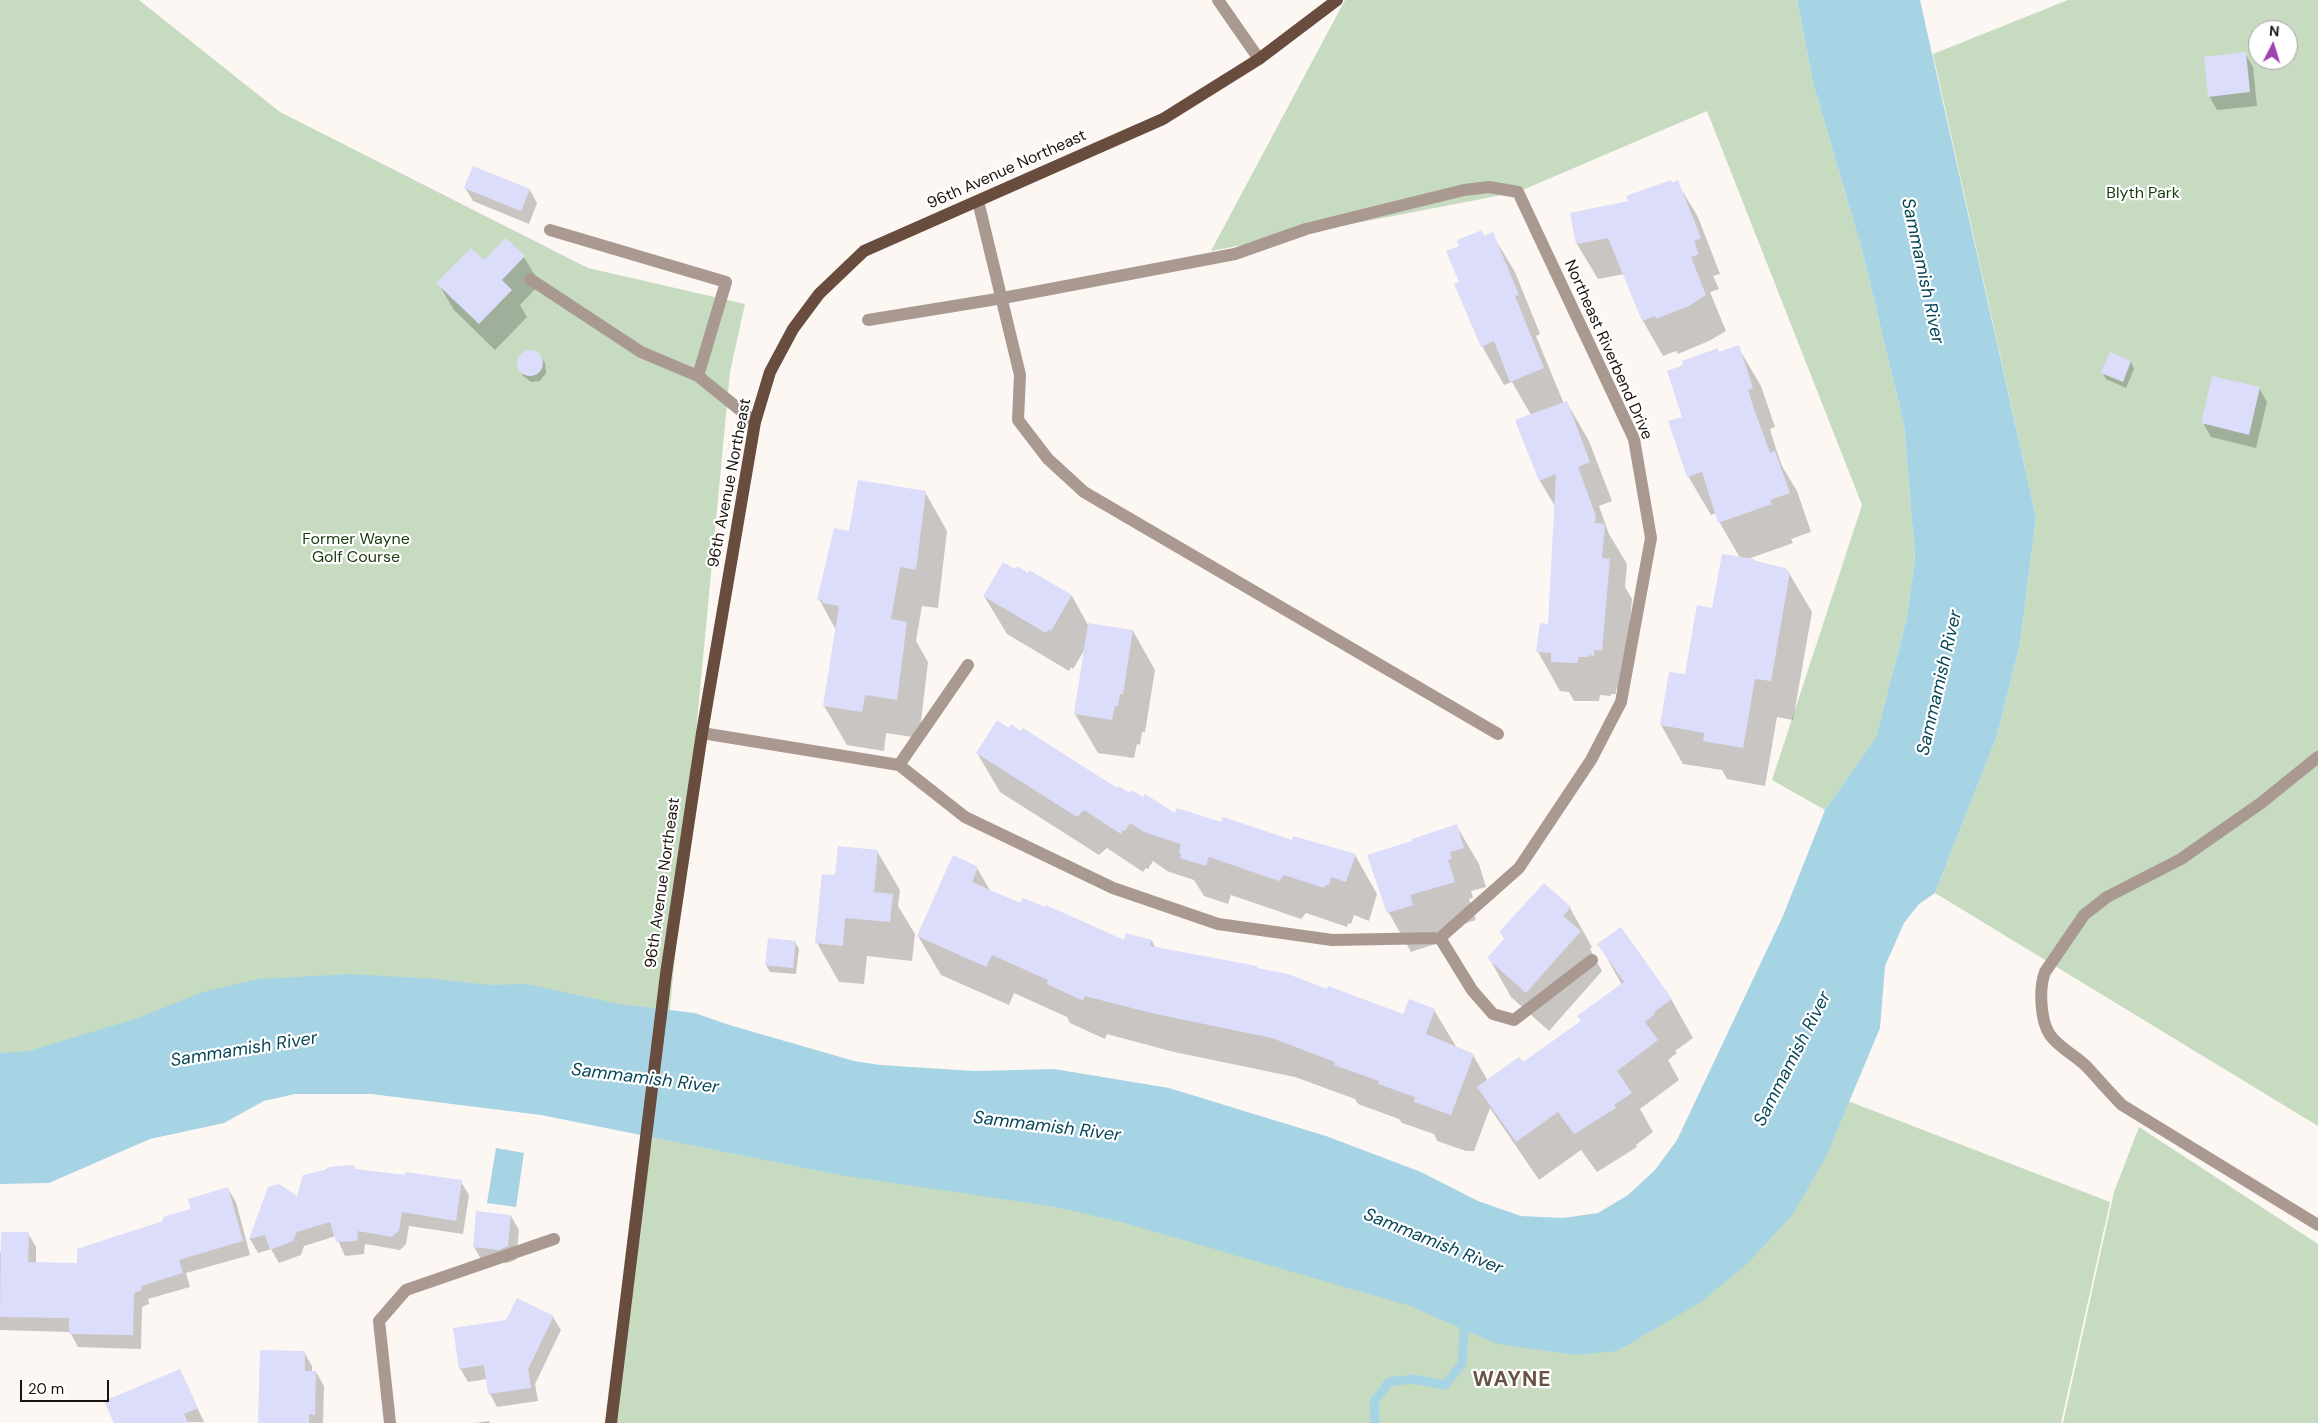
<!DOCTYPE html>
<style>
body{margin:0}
#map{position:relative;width:2318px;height:1423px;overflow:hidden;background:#fcf7f3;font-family:"DM Sans",sans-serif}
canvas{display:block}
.north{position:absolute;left:2248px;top:20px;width:50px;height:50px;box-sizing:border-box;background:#fff;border:1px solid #a5a19f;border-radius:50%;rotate:5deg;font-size:14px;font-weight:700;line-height:20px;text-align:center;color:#1d140e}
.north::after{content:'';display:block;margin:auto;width:18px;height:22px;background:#9d43af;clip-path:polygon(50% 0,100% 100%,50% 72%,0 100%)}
.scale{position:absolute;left:20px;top:1380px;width:89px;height:22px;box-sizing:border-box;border:2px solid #1d140e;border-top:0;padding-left:6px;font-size:15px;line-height:18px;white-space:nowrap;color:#1d140e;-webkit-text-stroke:4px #fff;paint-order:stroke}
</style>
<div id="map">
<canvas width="2318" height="1423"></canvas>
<div class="north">N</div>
<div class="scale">20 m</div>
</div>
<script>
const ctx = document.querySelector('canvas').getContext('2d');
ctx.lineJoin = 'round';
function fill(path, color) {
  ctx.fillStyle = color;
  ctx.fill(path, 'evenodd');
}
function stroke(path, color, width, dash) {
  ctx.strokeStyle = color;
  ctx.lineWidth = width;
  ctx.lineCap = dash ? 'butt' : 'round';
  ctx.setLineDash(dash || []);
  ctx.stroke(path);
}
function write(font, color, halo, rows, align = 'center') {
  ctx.font = font + ' "DM Sans",sans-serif';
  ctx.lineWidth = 4.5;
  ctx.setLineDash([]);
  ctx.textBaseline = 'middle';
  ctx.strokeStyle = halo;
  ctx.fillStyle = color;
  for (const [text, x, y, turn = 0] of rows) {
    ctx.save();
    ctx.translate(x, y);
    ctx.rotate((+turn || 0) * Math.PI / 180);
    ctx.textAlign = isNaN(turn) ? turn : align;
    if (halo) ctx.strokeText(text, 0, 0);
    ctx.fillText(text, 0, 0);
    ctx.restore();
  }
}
const green = new Path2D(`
 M0 0H139L280 112 588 268 745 304 730 372 664 1072 493 1060 0 1119Z
 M1345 0H1797L1813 83 1862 250 1904 425 1915 558 1907 617 1876 737 1825 810 1772 780 1862 505 1707 111 1518 192 1211 251Z
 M2068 0H2318V1126L1935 893 1997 736 2020 644 2036 517 1933 54ZM2258 30H2288V60H2258Z
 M664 1078 1465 1238 1674 1240 1848 1101 2110 1202 2061 1423H611L630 1256Z
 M2139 1127 2318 1244V1423H2063L2114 1192Z`);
const water = new Path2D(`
 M1797 0H1920L2036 517 2020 644 1997 736 1935 893 1919 904 1904 923 1885 966 1880 1028 1826 1157 1793 1214 1748 1263 1701 1302 1617 1351 1576 1355 1497 1344 1410 1306 1121 1222 1056 1207 840 1175 541 1115 371 1094H295L264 1101 224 1123 150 1139 49 1183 0 1184V1053L29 1051 138 1018 203 992 258 979 350 974 436 979 490 985 527 984 619 1004 695 1013 726 1024 854 1061 880 1065 974 1071 1054 1069 1169 1088 1326 1136 1421 1172 1478 1201 1521 1216 1563 1218 1598 1213 1628 1195 1655 1170 1677 1140 1783 916 1825 810 1876 737 1907 617 1915 558 1904 425 1862 250 1813 83Z
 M496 1148 524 1153 516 1207 487 1203Z`);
const shadow = new Path2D(`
 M2245 53 2253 67 2257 106 2217 110 2209 96Z
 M1677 182 1698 217 1720 274 1713 276 1719 289 1710 292 1726 331 1709 341 1678 354 1676 351 1663 356 1643 321 1624 274 1598 279 1577 244 1571 214 1630 202 1659 185Z
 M465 188 530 190 537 203 529 224 473 201Z
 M1492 234 1515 272 1540 334 1536 336 1564 404 1567 403 1589 441 1612 501 1599 506 1609 534 1627 564 1625 587 1632 599 1624 689H1616V694H1611V696L1600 695 1599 701H1574L1569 692 1560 691 1538 652 1541 624 1549 625 1556 508 1540 481 1517 421 1531 415 1512 382 1504 385 1482 346 1460 283 1484 237Z
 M506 240 524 257 540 284 520 305 527 317 495 350 454 310 438 283 484 262Z
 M1738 347 1761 386 1775 427 1770 429 1776 449 1782 466 1797 491 1811 532 1791 539 1793 543 1748 559 1785 569 1789 573 1812 612 1793 720 1777 717 1765 786 1727 779 1722 770 1683 764 1661 725 1740 558 1720 523 1717 513 1711 515 1688 476 1683 417 1719 353Z
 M532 351 541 356 545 363 546 373 540 381 531 382 523 376 518 360 523 353Z
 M2110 354 2131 362 2134 369 2126 388 2106 379 2102 372Z
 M2259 388 2267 402 2256 448 2211 437 2203 423Z
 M925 492 947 531 938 608 922 606 916 641 928 662 919 738 886 733 884 751 847 745 824 706 836 630 819 599Z
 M984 596H1072L1088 625 1133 631 1155 670 1145 732H1142L1140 745 1137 744 1134 758 1098 753 1075 714 1085 649 1073 669 1071 667 1069 671 1007 634Z
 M977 753 1117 789 1176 815 1355 855 1377 894 1369 921 1354 915 1351 924 1348 923 1347 927 1306 913 1301 919 1231 895 1228 904 1204 896 1194 880 1167 871 1153 861 1148 869 1146 868 1143 872 1107 848 1099 855 1000 792Z
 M1456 825 1479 864 1486 887 1471 891 1473 898 1469 899 1476 920 1431 934 1435 944 1411 952 1389 913 1369 856 1414 842Z
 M877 851 900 890 898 906 915 934 912 961 867 956 864 984 839 982 817 943 823 875 837 876Z
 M977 868 991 892 1021 905 1125 942 1152 941 1156 949 1256 967 1258 970 1404 1016 1434 1010 1457 1048 1473 1055 1488 1081 1522 1064 1582 1022 1622 985 1599 944 1671 999 1693 1038 1675 1051 1677 1053 1668 1060 1679 1080 1640 1109 1653 1132 1636 1145 1637 1147 1597 1172 1581 1150 1539 1180 1490 1108 1474 1151H1466L1437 1141 1434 1134 1402 1123 1399 1119 1358 1104 1355 1099 1295 1077 1174 1052 1107 1034 1105 1039 1070 1023 1067 1017 1014 993 1009 1005 941 975 918 936Z
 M1570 908 1592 947 1590 949 1602 971 1549 1031 1511 997 1489 958 1505 940 1501 933Z
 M795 942 799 949 796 974 770 972 766 965Z
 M356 1170 461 1182 469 1195 463 1234 409 1226 406 1244 400 1250 365 1244 364 1254 345 1256 336 1236 304 1246 301 1255 279 1263 271 1249 258 1253 250 1239 269 1188 298 1198Z
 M228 1189 236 1202 250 1255 186 1273 190 1287 148 1299 149 1304 142 1307 141 1349 78 1347 70 1332 0 1330V1252L28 1233 36 1247V1263L79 1264 192 1210Z
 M511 1216 519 1230 516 1260 507 1263 482 1261 474 1247Z
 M553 1317 561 1330 535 1384 538 1401 497 1407 490 1394 487 1379 468 1382 460 1368Z
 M304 1352 312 1366V1372H316L324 1386 323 1423H260Z
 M180 1370 204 1422 115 1423Z
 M489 1421 490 1423H475Z`);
const stream = new Path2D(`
 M1375 1423 1374 1402 1389 1382 1413 1379 1445 1385 1462 1364 1464 1331 1471 1321`);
const building = new Path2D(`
 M2246 52 2250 92 2208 97 2204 57Z
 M473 166 530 189 521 211 464 188Z
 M1671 180 1672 183 1678 180 1701 238 1694 241 1699 254 1691 257 1706 295 1689 306 1656 319 1655 316 1642 321 1608 238 1576 244 1570 213 1628 201 1626 196Z
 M1482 230 1484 236 1493 232 1519 295 1515 296 1544 368 1510 382 1494 341 1481 347 1454 284 1459 282 1446 251 1459 246 1457 240Z
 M506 238 525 256 502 280 512 290 479 324 436 283 471 248 484 260Z
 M1739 345 1753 388 1748 390 1754 409 1770 453 1775 451 1790 493 1770 500 1772 504 1718 523 1702 472 1687 477 1668 421 1682 417 1667 371 1683 365 1682 361 1718 348 1719 352Z
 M517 363a13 13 0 1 1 26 0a13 13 0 1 1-26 0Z
 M2110 352 2131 361 2123 382 2101 373Z
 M2212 376 2260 387 2249 435 2201 423Z
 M1567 401 1590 462 1578 467 1596 516 1595 523 1605 524 1602 558 1610 559 1602 651 1594 650V656L1589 655V657H1579L1577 663 1551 662V653L1536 652 1540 623 1548 624 1556 474 1539 481 1515 420Z
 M858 480 926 491 916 570 900 567 891 619 907 622 897 700 865 695 862 712 823 706 839 606 822 603V600H817L834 528 849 531Z
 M1722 554 1754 559V561L1786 568 1785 571 1790 572 1771 681 1755 679 1743 748 1703 741 1704 733 1660 725 1669 672 1685 674 1697 605 1712 608Z
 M1003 562 1015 569 1017 566 1028 573 1029 570 1072 595 1051 631 1049 629 1046 633 983 596Z
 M1088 623 1133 630 1123 694H1120L1118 706H1115L1112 720 1074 714Z
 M997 720 1009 728 1011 724 1021 731 1023 728 1117 788 1118 786 1130 793 1132 790 1143 797 1145 794 1175 813 1177 808 1221 822 1223 817 1292 840 1293 836 1356 854 1346 882 1331 877 1329 885H1326L1324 888 1284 875 1279 881 1209 857 1206 866 1180 858 1181 854 1179 852 1181 844 1144 832 1130 823 1125 831 1123 830 1121 834 1084 810 1077 817 976 753Z
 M1457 824 1464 848 1450 852 1452 859 1448 860 1455 882 1410 895 1413 905 1387 913 1367 855 1412 841V839Z
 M838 846 878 850 874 892 893 894 890 922 845 918 843 946 815 943 822 874 835 875Z
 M953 855 978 867 972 882 1020 903 1023 898 1045 907 1046 905 1124 940 1126 933 1152 940 1150 946 1257 966V968L1288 974 1327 989 1328 986 1403 1014 1409 999 1435 1009 1426 1034 1474 1054 1451 1115 1414 1102 1415 1097 1378 1084 1379 1081 1334 1065 1335 1062 1272 1038 1151 1013 1085 996 1083 1001 1047 984 1048 980 992 955 986 967 917 936Z
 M1544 883 1571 907 1563 916 1581 931 1526 993 1487 958 1505 938 1499 932Z
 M1621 927 1672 999 1654 1012 1655 1014 1645 1022 1658 1040 1617 1071 1632 1093 1614 1105 1616 1108 1574 1134 1558 1112 1516 1142 1477 1087 1519 1057 1523 1062 1581 1021 1577 1016 1624 982 1597 944Z
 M768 938 796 941 793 968 765 965Z
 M353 1165 356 1169 405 1175V1172L462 1180 456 1221 402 1212 399 1230 392 1237 358 1231 357 1241 336 1242 330 1222 297 1232 293 1241 270 1250 265 1235 249 1239 268 1187 279 1184 297 1196 303 1175 325 1170 329 1167Z
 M228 1187 243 1241 179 1260 183 1273 141 1286 142 1290 134 1293 133 1335 69 1334V1318L0 1317 1 1232H29L28 1262 77 1263V1249L163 1221V1217L191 1209 188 1199Z
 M476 1211 511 1215 508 1246 499 1250 473 1247Z
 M517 1298 554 1316 528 1369 531 1388 488 1394 484 1365 459 1369 453 1328 506 1320Z
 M260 1350 305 1351V1371H316L315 1415 309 1414V1423H258Z
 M180 1369 198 1408 184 1414 188 1423H114L104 1401Z`);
const minor = new Path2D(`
 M1218 0 1259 59
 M978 201 1020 375 1018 420 1048 459 1084 492 1498 734
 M550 230 726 282 698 376 755 422
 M530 279 641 352 698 376
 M702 733 899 765 965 817 1113 888 1218 924 1332 940 1440 938 1519 868 1591 760 1621 702 1651 538 1634 439 1518 192 1489 187 1464 190 1306 229 1235 254 1003 298 868 320
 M2318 757 2261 803 2181 859 2107 897 2084 915 2045 972C2039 988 2040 1020 2050 1035 2060 1049 2077 1056 2088 1068 2099 1080 2110 1093 2122 1105L2318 1225
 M899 765 968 665
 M1440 938 1472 990 1493 1014 1514 1020 1592 960
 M390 1423 379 1321 406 1290 554 1239`);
const major = new Path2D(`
 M611 1423 666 974 702 733 755 422 770 372 793 329 819 294 864 251 1163 119 1259 59 1337 0`);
const streetNames = [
 ["96th Avenue Northeast",1007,170,-24],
 ["Northeast Riverbend Drive",1608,350,66],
 ["96th Avenue Northeast",730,483,-79],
 ["96th Avenue Northeast",663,883,-82]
];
const parkNames = [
 ["Blyth Park",2143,194],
 ["Former Wayne",356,540],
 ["Golf Course",356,558]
];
const waterNames = [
 ["Sammamish River",1922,271,78],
 ["Sammamish River",1940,683,-77],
 ["Sammamish River",244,1050,-9],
 ["Sammamish River",1793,1059,-63],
 ["Sammamish River",645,1079,7],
 ["Sammamish River",1047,1127,7],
 ["Sammamish River",1433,1242,22]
];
const districtNames = [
 ["WAYNE",1512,1380]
];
fill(green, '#c7dbc1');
fill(water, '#a7d4e5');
fill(shadow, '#0003');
stroke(stream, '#a7d4e5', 9);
fill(building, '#dcdcfb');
stroke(minor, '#aa9990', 12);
stroke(major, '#684d3e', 12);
write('16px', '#1d140e', '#fff', streetNames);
write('16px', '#183a0d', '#fff', parkNames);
write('italic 18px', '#074759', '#fff', waterNames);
ctx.letterSpacing = '1px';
write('bold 21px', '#695244', '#fff', districtNames);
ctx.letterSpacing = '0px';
</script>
